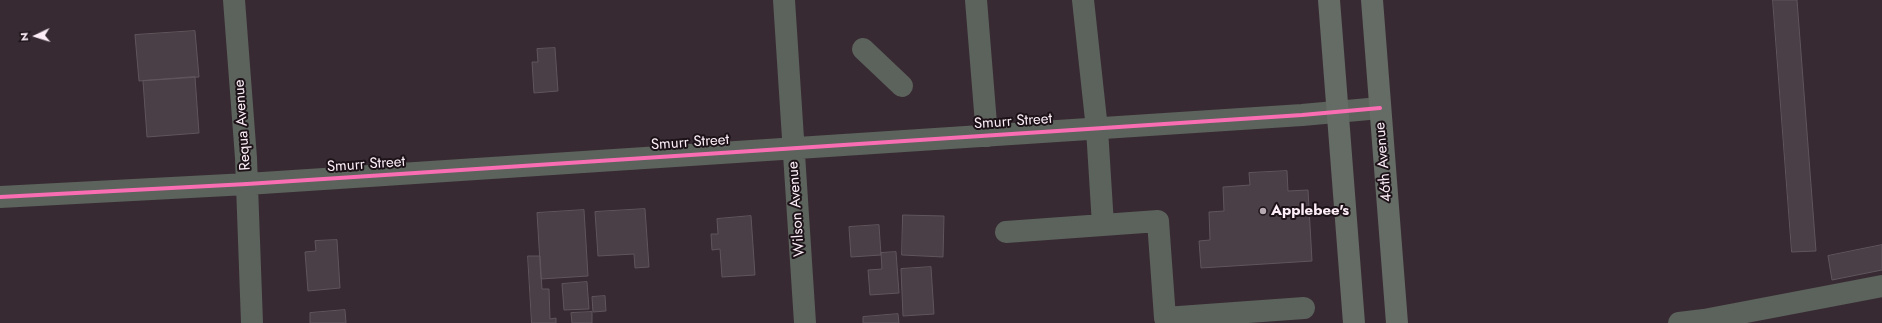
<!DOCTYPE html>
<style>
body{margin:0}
#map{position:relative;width:1882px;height:323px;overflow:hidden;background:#372a32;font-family:Jost,sans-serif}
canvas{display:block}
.north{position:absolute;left:16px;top:16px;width:40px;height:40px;-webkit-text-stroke:3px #1c1218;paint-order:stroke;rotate:266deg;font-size:11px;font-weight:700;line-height:16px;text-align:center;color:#fcedf6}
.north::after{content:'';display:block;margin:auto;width:14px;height:18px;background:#fcedf6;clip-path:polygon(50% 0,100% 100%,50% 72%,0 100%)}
</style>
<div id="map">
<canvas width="1882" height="323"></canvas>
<div class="north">N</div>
</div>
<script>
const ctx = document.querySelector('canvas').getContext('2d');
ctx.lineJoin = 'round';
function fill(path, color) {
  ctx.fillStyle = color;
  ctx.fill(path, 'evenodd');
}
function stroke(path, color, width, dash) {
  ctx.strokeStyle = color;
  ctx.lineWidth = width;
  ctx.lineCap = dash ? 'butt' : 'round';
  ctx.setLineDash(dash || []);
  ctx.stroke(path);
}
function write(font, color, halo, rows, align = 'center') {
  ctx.font = font + ' Jost,sans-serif';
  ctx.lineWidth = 4;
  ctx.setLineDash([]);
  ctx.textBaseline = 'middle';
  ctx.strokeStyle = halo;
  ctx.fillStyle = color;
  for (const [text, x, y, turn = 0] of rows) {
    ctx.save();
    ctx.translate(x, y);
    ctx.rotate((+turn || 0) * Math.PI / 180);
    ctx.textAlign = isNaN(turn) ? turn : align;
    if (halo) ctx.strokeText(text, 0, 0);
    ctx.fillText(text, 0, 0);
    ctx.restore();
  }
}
const building = new Path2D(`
 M1773 0H1797L1816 251 1792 252Z
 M195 31 199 77 139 81 135 35Z
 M555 48 558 91 534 93 532 62H538L537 49Z
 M195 77 199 133 147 137 143 81Z
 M1287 171 1288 191 1308 190 1312 261 1201 268 1199 241 1210 240 1209 212 1224 211 1223 187 1250 185 1249 173Z
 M645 209 649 267 635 268 634 254 598 256 595 212Z
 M584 210 588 276 541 279 537 213Z
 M903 215 944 216 943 257 902 255Z
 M751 216 755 275 722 277 720 249 712 250 711 234H718L717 219Z
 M879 225 881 255 851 257 849 227Z
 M337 240 340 288 308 291 305 252 316 251 315 241Z
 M1882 245V270L1832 280 1828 256Z
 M896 252 899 293 870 295 868 270 882 269 881 253Z
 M528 256H540L542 289H549L550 319 556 318V323H532Z
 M931 267 934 314 903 316 901 269Z
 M587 282 589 309 564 310 562 284Z
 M605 296 606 311 593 312 592 297Z
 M345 310 346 323H310V313Z
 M592 312V323H572L571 313Z
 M898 314 899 323H863V317Z`);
const minor = new Path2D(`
 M234 0 246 158 252 323
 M784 0 805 323
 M976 0 987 136
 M1083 0 1097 129 1103 225
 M863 49 902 86
 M0 197 247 184 1302 115 1380 108
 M1006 232 1158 221 1165 318 1304 308
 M1679 323 1704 320 1882 286`);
const major = new Path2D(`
 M1329 0 1354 323
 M1372 0 1397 323`);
const cycleway = new Path2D(`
 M0 197 247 184 1302 115 1380 108`);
const markers = [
 [1263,211,4,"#b7a9b1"]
];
const streetNames = [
 ["Smurr Street",1013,122,-4],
 ["Requa Avenue",243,125,-94],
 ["Smurr Street",690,143,-4],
 ["46th Avenue",1384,162,-95],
 ["Smurr Street",366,165,-4],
 ["Wilson Avenue",797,209,-94]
];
const poiNames = [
 ["Applebee's",1271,211]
];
fill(building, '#4a3f46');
stroke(building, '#60555c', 1);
stroke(minor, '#5c625c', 22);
stroke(major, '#656b65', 22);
stroke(cycleway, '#f96db3', 4);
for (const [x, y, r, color] of markers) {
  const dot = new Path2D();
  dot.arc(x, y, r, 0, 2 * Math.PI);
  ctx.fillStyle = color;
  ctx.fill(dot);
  stroke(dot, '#1c1218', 1.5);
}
write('15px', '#fcedf6', '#1c1218', streetNames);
write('bold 15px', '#fcedf6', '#1c1218', poiNames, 'left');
</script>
